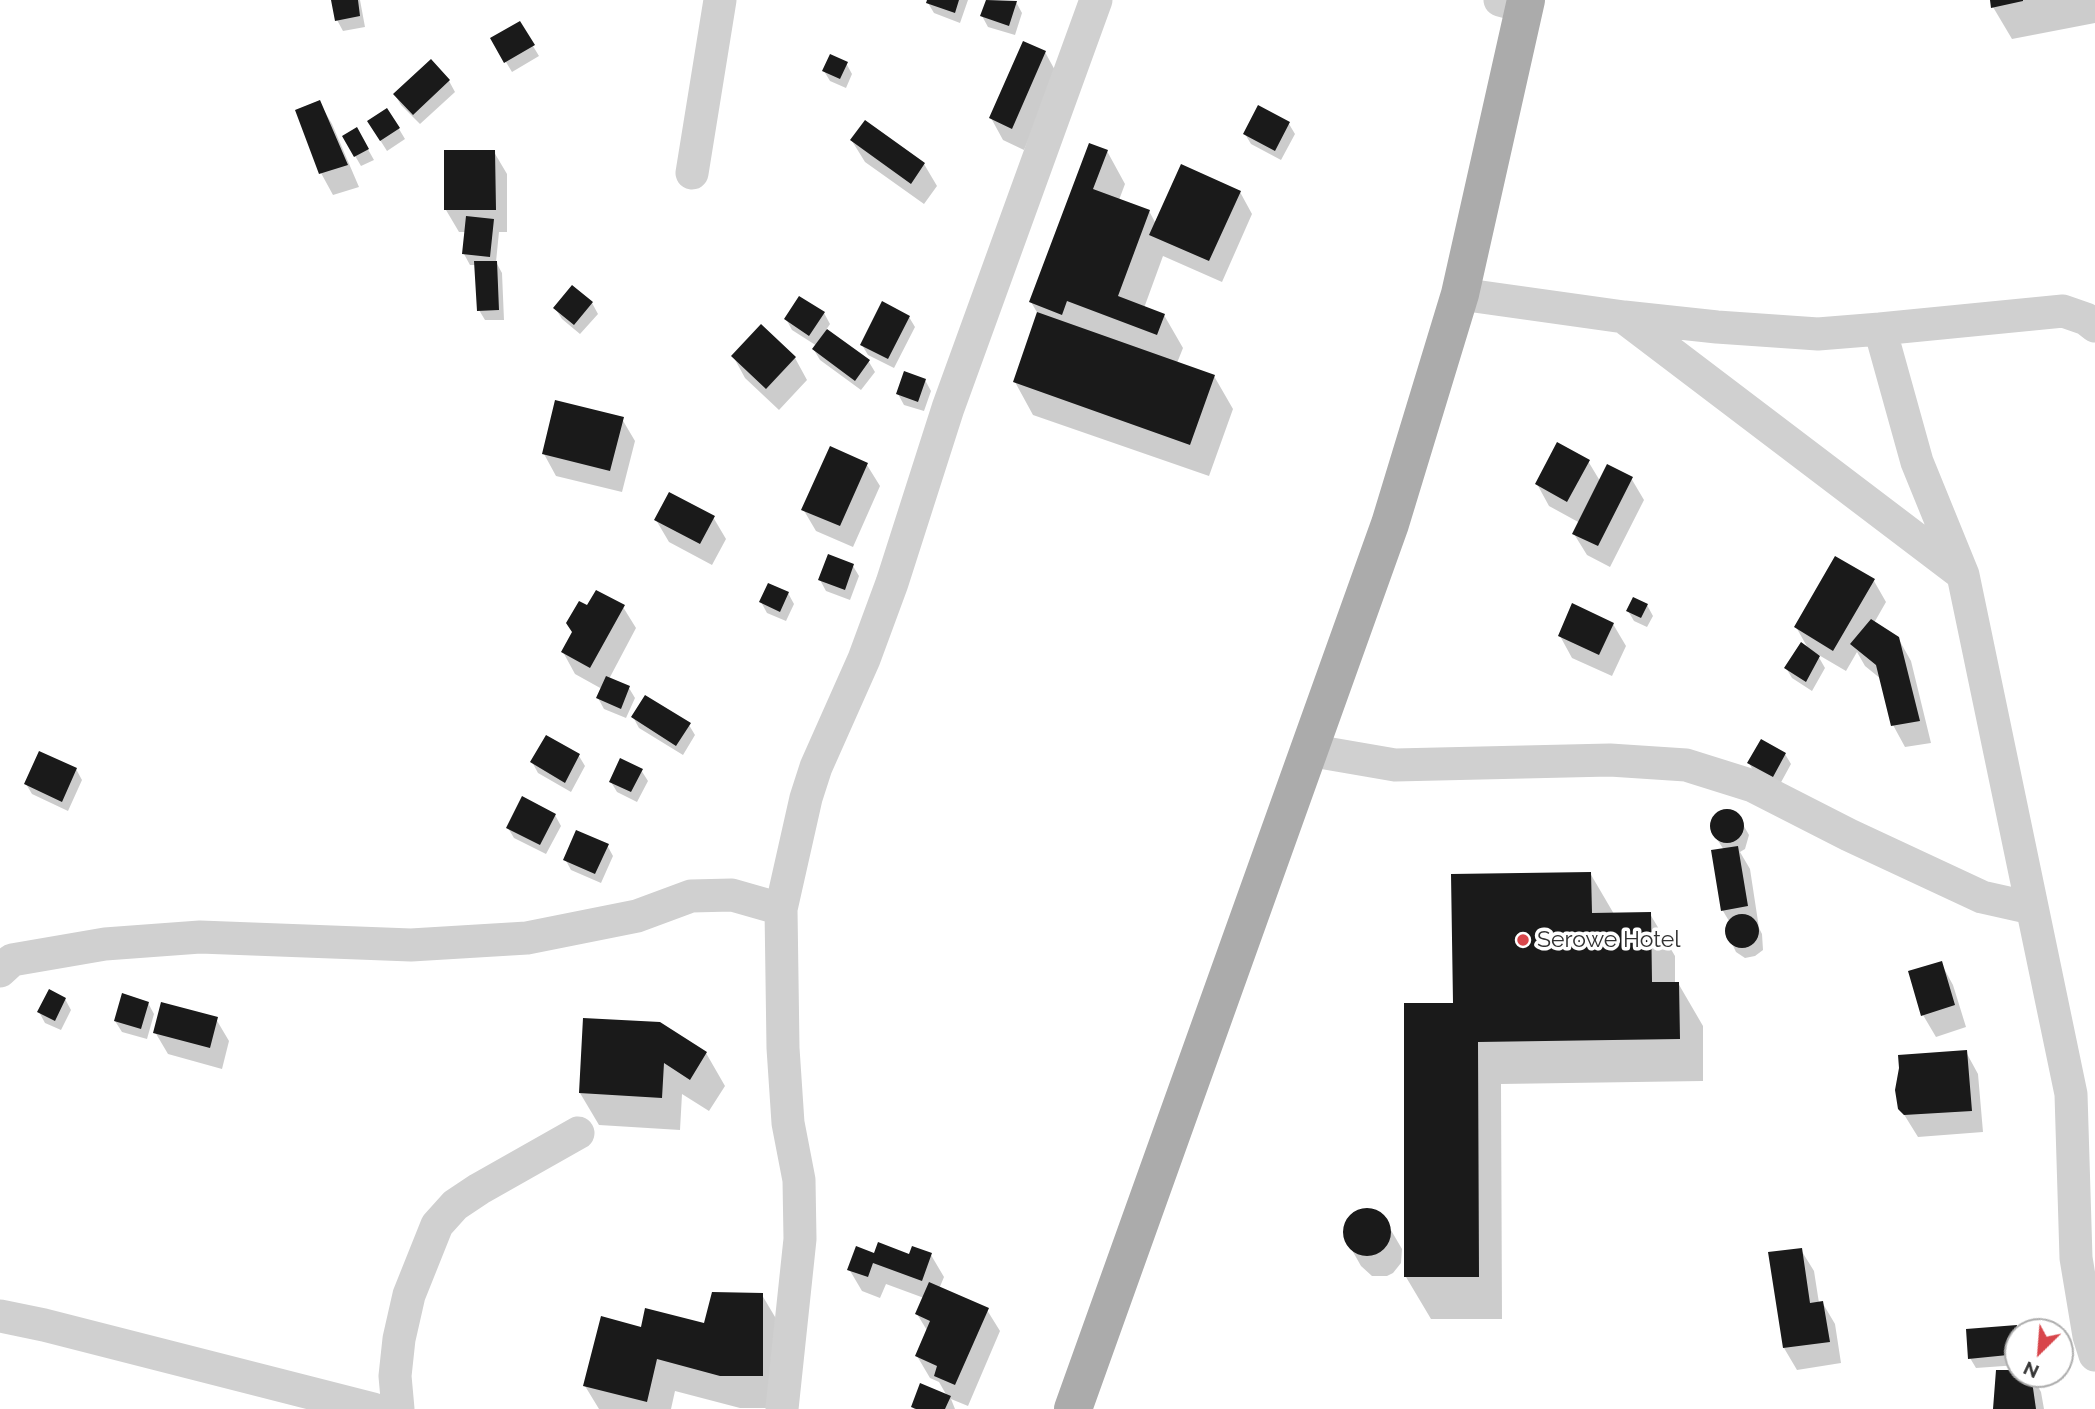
<!DOCTYPE html>
<style>
body{margin:0}
#map{position:relative;width:2095px;height:1409px;overflow:hidden;background:#fff;font-family:Raleway,sans-serif}
canvas{display:block}
.north{position:absolute;left:2004px;top:1318px;width:70px;height:70px;box-sizing:border-box;background:#fff;border:2px solid #adadad;border-radius:50%;rotate:205deg;font-size:19px;font-weight:700;line-height:28px;text-align:center;color:#333}
.north::after{content:'';display:block;margin:auto;width:24px;height:32px;background:#d8464b;clip-path:polygon(50% 0,100% 100%,50% 72%,0 100%)}
</style>
<div id="map">
<canvas width="2095" height="1409"></canvas>
<div class="north">N</div>
</div>
<script>
const ctx = document.querySelector('canvas').getContext('2d');
ctx.lineJoin = 'round';
function fill(path, color) {
  ctx.fillStyle = color;
  ctx.fill(path, 'evenodd');
}
function stroke(path, color, width, dash) {
  ctx.strokeStyle = color;
  ctx.lineWidth = width;
  ctx.lineCap = dash ? 'butt' : 'round';
  ctx.setLineDash(dash || []);
  ctx.stroke(path);
}
function write(font, color, halo, rows, align = 'center') {
  ctx.font = font + ' Raleway,sans-serif';
  ctx.lineWidth = 7;
  ctx.setLineDash([]);
  ctx.textBaseline = 'middle';
  ctx.strokeStyle = halo;
  ctx.fillStyle = color;
  for (const [text, x, y, turn = 0] of rows) {
    ctx.save();
    ctx.translate(x, y);
    ctx.rotate((+turn || 0) * Math.PI / 180);
    ctx.textAlign = isNaN(turn) ? turn : align;
    if (halo) ctx.strokeText(text, 0, 0);
    ctx.fillText(text, 0, 0);
    ctx.restore();
  }
}
const shadow = new Path2D(`
 M333 0H360L365 27 343 31 337 20Z
 M929 0H968L960 23 934 13 928 3Z
 M987 0 1016 2 1022 13 1015 35 988 27 982 16Z
 M1991 0H2095V23L2012 39 1993 7Z
 M519 23 539 56 512 72 492 39Z
 M1045 52 1057 74 1024 150 1003 140 991 118Z
 M431 62 449 81 455 92 420 124 401 105 395 95Z
 M846 63 852 74 846 88 830 81 824 71Z
 M319 102 332 124 359 187 333 195 321 173Z
 M1289 124 1295 134 1281 160 1251 144 1245 134Z
 M399 129 405 139 387 151 375 132Z
 M357 130 374 160 361 166 344 137Z
 M852 141 924 164 937 186 924 204 865 162Z
 M1107 151 1125 184 1119 200 1149 211 1156 224 1240 192 1252 214 1222 282 1163 256 1144 308 1164 315 1183 348 1177 363 1214 376 1233 409 1209 476 1033 415 1015 382 1038 314 1031 302Z
 M494 152 507 174V232H499L496 262 502 273 504 320H485L479 310 476 265H470L464 254 466 232H459L446 210Z
 M592 303 598 314 580 334 562 319 555 308Z
 M824 313 830 324 826 330 869 362 875 372 861 390 820 360 814 350 817 346 792 330 786 319Z
 M909 317 915 327 894 368 868 355 862 345Z
 M733 356 795 358 807 380 779 410 745 378Z
 M925 380 931 391 924 411 904 405 898 394Z
 M622 419 635 441 622 492 556 476 544 454Z
 M1588 461 1600 481 1631 478 1644 500 1610 567 1587 555 1574 534 1580 523 1549 506 1537 484Z
 M867 465 880 486 853 547 816 531 803 509Z
 M713 517 726 539 712 565 669 542 656 520Z
 M853 566 859 576 850 600 826 591 820 580Z
 M1874 581 1886 602 1874 623 1898 638 1911 661 1931 743 1905 747 1893 725 1881 679 1865 666 1857 652 1846 671 1817 654 1825 668 1812 691 1792 678 1786 668 1809 650 1796 627Z
 M788 593 794 604 786 621 767 613 761 602Z
 M1647 605 1653 616 1647 627 1634 621 1628 611Z
 M623 607 636 628 609 679 629 688 635 698 626 718 604 709 598 698 602 689 575 674 563 652 588 608Z
 M1613 624 1626 646 1612 676 1572 658 1560 636Z
 M633 717 689 725 695 735 683 755 639 728Z
 M547 737 579 756 585 766 571 792 538 773 532 762Z
 M1785 754 1791 764 1779 786 1755 774 1749 763Z
 M76 769 82 780 68 811 32 794 26 784Z
 M641 770 648 781 637 802 617 792 611 782Z
 M1727 811 1737 814 1749 835 1745 849 1740 852 1750 869 1759 928 1762 934 1763 950 1755 956 1745 958 1736 952 1726 931 1729 921 1723 911 1724 850 1713 833 1712 822 1717 814Z
 M555 815 561 826 546 854 514 838 508 828Z
 M607 845 613 856 601 883 571 870 565 859Z
 M1590 873 1614 914H1650L1675 956V984L1678 983 1703 1026V1081L1501 1084 1502 1319H1431L1406 1277 1455 1005Z
 M1941 963 1953 985 1966 1027 1936 1037 1923 1015Z
 M65 999 71 1010 61 1030 45 1023 39 1012Z
 M148 1003 154 1014 147 1039 122 1032 115 1021Z
 M216 1019 229 1041 222 1069 168 1054 155 1032Z
 M584 1020 706 1053 725 1086 709 1111 682 1094 680 1130 599 1125 580 1093Z
 M1966 1052 1978 1074 1983 1132 1918 1137 1900 1108Z
 M1368 1210 1381 1215 1385 1220 1402 1249 1401 1263 1393 1273 1387 1276H1372L1361 1266 1348 1243 1345 1228 1348 1220 1353 1215Z
 M1801 1250 1814 1271 1819 1303 1822 1302 1835 1324 1841 1363 1797 1370 1784 1348Z
 M931 1255 944 1277 939 1289 987 1310 1000 1331 968 1406 951 1399 955 1409H914L913 1407 947 1396 939 1382 930 1378 917 1356 928 1332 917 1314 924 1298 886 1284 880 1298 862 1291 849 1269 875 1256Z
 M762 1295 781 1327V1408H740L675 1391 671 1409H599L585 1386 642 1329 705 1325Z
 M2016 1327 2019 1332 2018 1365 1976 1368 1970 1358Z
 M2018 1372V1374H2031L2041 1392 2044 1409H1994Z`);
const building = new Path2D(`
 M331 0H358L360 16 335 21Z
 M927 0H959L955 13 926 3Z
 M986 0 1017 1 1009 26 980 16Z
 M1990 0H2023V1L1991 8Z
 M520 21 535 45 504 63 490 38Z
 M1023 41 1046 51 1012 129 989 118Z
 M830 54 848 62 840 79 822 71Z
 M431 59 450 80 413 115 393 94Z
 M320 100 348 165 319 174 295 110Z
 M1258 105 1290 122 1275 151 1243 134Z
 M387 108 400 128 380 141 367 121Z
 M865 120 925 163 911 184 850 140Z
 M357 127 369 149 354 157 342 136Z
 M1089 143 1108 150 1093 189 1150 210 1118 296 1165 314 1157 335 1067 301 1062 315 1029 302Z
 M444 150H495L496 210H444Z
 M1181 164 1241 191 1209 261 1149 235Z
 M466 216 494 219 490 257 462 254Z
 M474 261H497L499 310 477 311Z
 M572 285 593 302 574 325 553 308Z
 M799 296 825 312 809 336 784 319Z
 M882 301 910 316 888 359 860 345Z
 M1037 312 1215 375 1190 445 1013 382Z
 M761 324 796 357 766 389 731 356Z
 M827 329 870 360 855 381 812 349Z
 M904 371 926 379 918 402 896 394Z
 M555 400 624 417 610 471 542 454Z
 M1557 442 1590 460 1567 502 1535 484Z
 M830 446 868 463 840 526 801 510Z
 M1607 464 1633 477 1598 546 1572 534Z
 M669 492 715 516 700 544 654 520Z
 M828 554 854 564 845 590 818 580Z
 M1835 556 1875 579 1833 651 1794 627Z
 M768 583 789 592 780 612 759 602Z
 M596 590 625 605 590 668 561 652 572 632 566 623 579 601 587 605Z
 M1633 597 1648 604 1641 618 1626 611Z
 M1572 603 1614 623 1599 655 1558 636Z
 M1871 619 1899 637 1920 721 1891 726 1876 665 1850 644Z
 M1801 642 1820 656 1806 682 1784 668Z
 M606 676 630 686 621 709 596 698Z
 M645 695 691 723 676 746 631 717Z
 M546 735 580 754 565 783 530 762Z
 M1761 739 1786 753 1773 777 1747 763Z
 M39 751 77 768 62 802 24 784Z
 M620 758 643 769 631 792 609 782Z
 M522 796 556 814 540 845 506 828Z
 M1710 826a17 17 0 1 1 34 0a17 17 0 1 1-34 0Z
 M576 830 609 844 595 874 563 860Z
 M1738 846 1748 906 1721 911 1711 850Z
 M1591 872 1592 913 1651 912 1652 982H1679L1680 1039 1478 1042 1479 1277H1404V1003H1453L1451 874Z
 M1725 931a17 17 0 1 1 34 0a17 17 0 1 1-34 0Z
 M1942 961 1955 1005 1921 1016 1908 971Z
 M49 989 66 998 55 1021 37 1012Z
 M122 993 149 1002 141 1029 114 1021Z
 M161 1002 218 1017 210 1048 153 1033Z
 M583 1018 660 1022 707 1052 690 1080 664 1063 662 1098 579 1093Z
 M1967 1050 1972 1111 1904 1115 1898 1109 1895 1090 1899 1068 1898 1055Z
 M1343 1232a24 24 0 1 1 48 0a24 24 0 1 1-48 0Z
 M878 1242 909 1254 912 1246 932 1253 922 1281 873 1263 868 1277 847 1270 856 1246 874 1253Z
 M1802 1248 1810 1303 1823 1301 1830 1342 1783 1348 1768 1252Z
 M929 1282 989 1308 955 1385 934 1376 937 1366 915 1356 930 1321 915 1314Z
 M712 1292 763 1293V1376H720L657 1359 647 1402 583 1386 601 1316 641 1327 645 1308 704 1323Z
 M2017 1325 2018 1354 1968 1359 1966 1329Z
 M1996 1370H2018V1374H2031L2036 1409H1993Z
 M920 1383 951 1396 945 1409H916L911 1407Z`);
const minor = new Path2D(`
 M1500 0 1526 7
 M692 173 720 0
 M1460 294 1624 317 1717 327 1818 334 1880 329 1917 462 1963 575 2071 1094 2076 1258 2089 1336 2095 1355
 M1625 318 1961 573
 M1880 329 2063 311 2086 319 2095 326
 M1308 750 1395 765 1610 760 1686 765 1753 786 1849 835 1982 897 2031 908
 M0 971 12 960 105 944 200 937 411 945 527 938 637 916 691 896 732 895 781 909
 M0 1316 44 1325 373 1409
 M398 1409 395 1376 399 1339 409 1295 437 1225 455 1205 479 1189 578 1133
 M782 1409 800 1239 799 1180 788 1123 783 1048 781 909 806 798 816 767 864 659 892 583 948 408 1096 0`);
const primary = new Path2D(`
 M1073 1409 1390 524 1460 294 1526 0`);
const markers = [
 [1523,940,7,"#d8464b"]
];
const poiNames = [
 ["Serowe Hotel",1537,940]
];
fill(shadow, '#0003');
fill(building, '#1a1a1a');
stroke(minor, '#d0d0d0', 33);
stroke(primary, '#ababab', 38);
for (const [x, y, r, color] of markers) {
  const dot = new Path2D();
  dot.arc(x, y, r, 0, 2 * Math.PI);
  ctx.fillStyle = color;
  ctx.fill(dot);
  stroke(dot, '#fff', 2.5);
}
write('23px', '#333', '#fff', poiNames, 'left');
</script>
